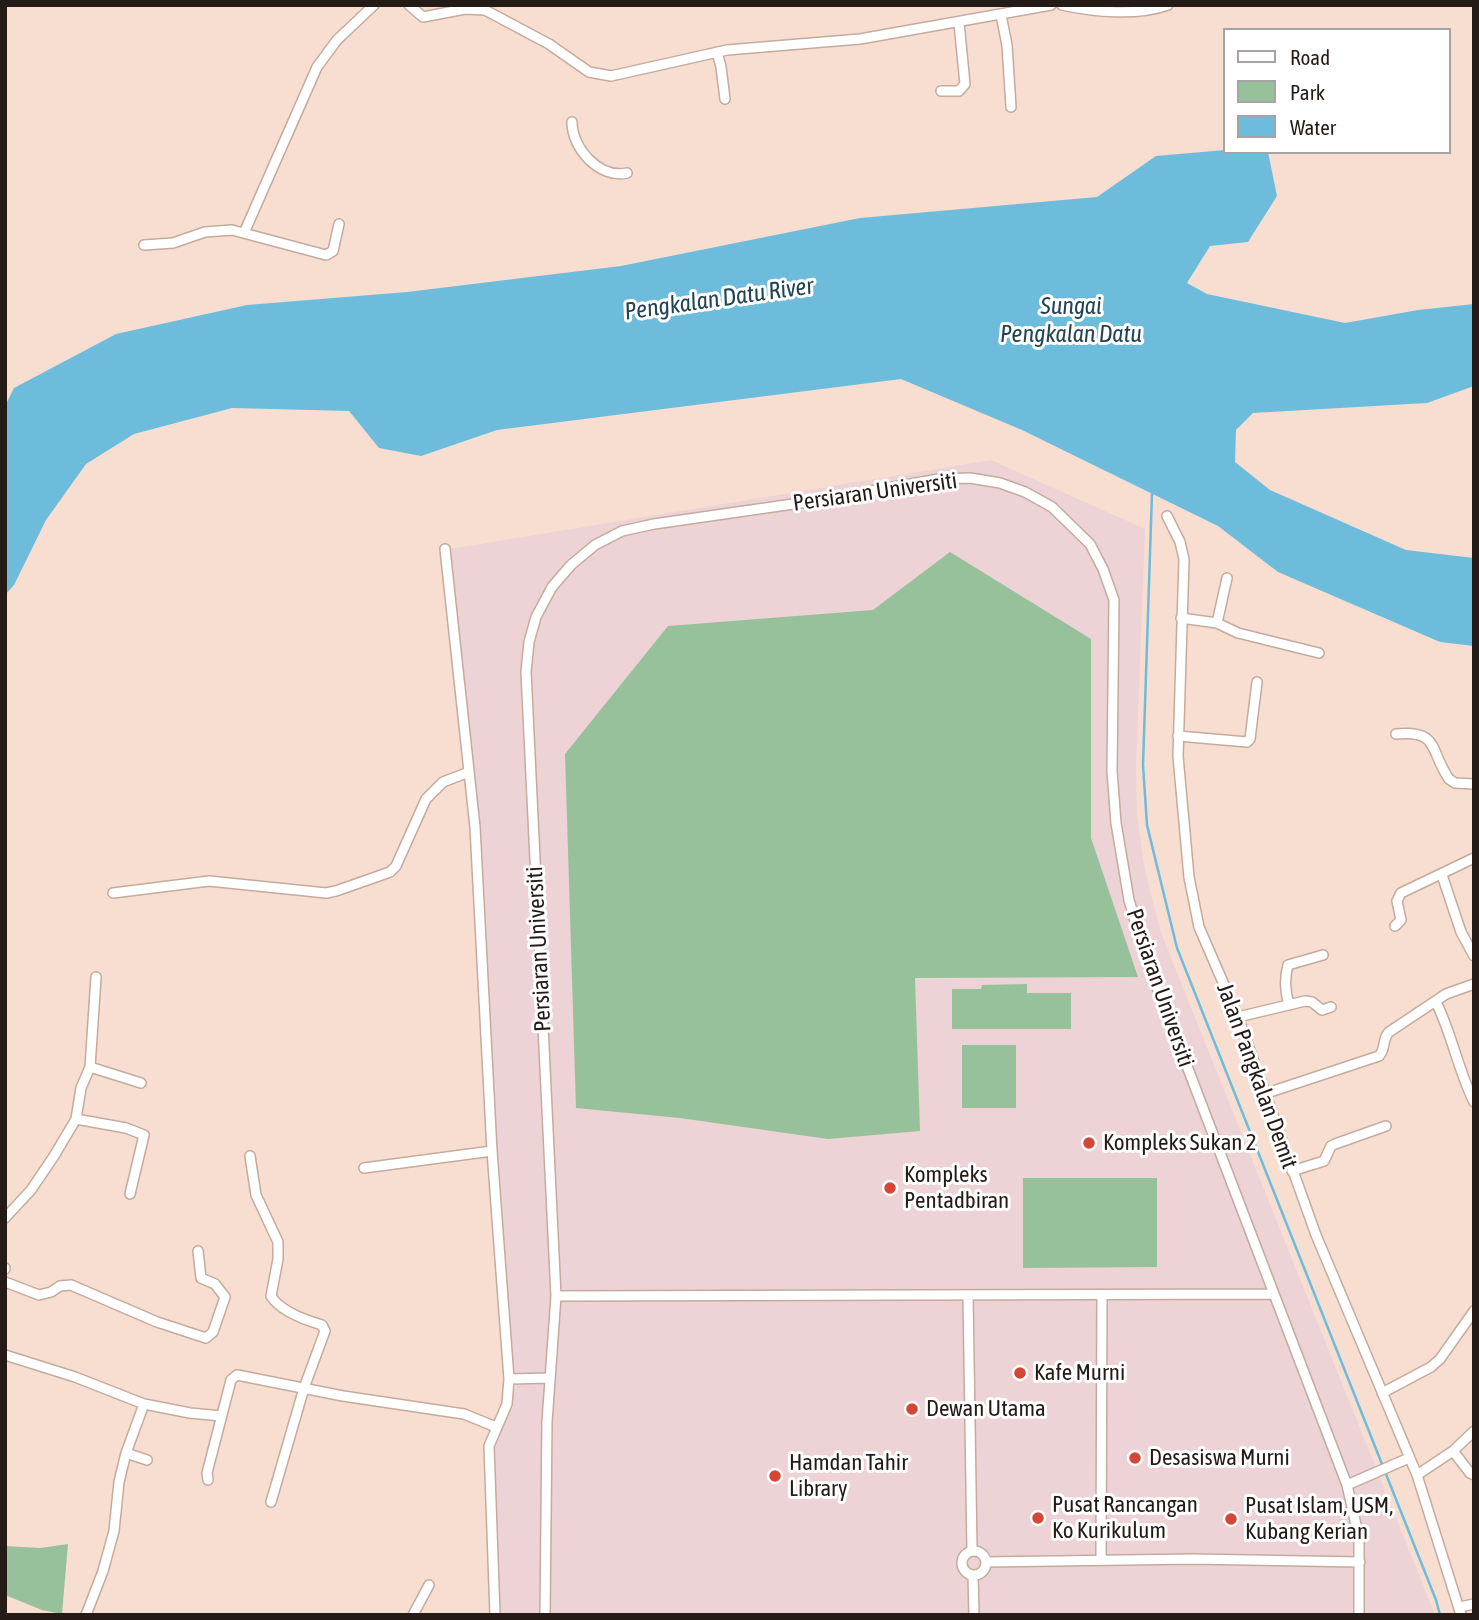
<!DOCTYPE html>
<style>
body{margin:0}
#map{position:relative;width:1479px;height:1620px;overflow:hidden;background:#f8ded0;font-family:"Asap Condensed",sans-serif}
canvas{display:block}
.frame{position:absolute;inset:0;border:7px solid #241a16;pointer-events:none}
.legend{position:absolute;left:1223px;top:28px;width:228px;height:126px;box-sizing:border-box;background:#fff;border:2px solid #a7a3a2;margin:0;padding:9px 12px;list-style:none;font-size:21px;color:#241a16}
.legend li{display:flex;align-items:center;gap:14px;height:35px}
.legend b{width:35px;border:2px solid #a7a3a2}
</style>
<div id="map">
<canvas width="1479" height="1620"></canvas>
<div class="frame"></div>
<ul class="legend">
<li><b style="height:9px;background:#fff"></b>Road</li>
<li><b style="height:19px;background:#97c19a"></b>Park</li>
<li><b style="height:19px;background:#6ebcdc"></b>Water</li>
</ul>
</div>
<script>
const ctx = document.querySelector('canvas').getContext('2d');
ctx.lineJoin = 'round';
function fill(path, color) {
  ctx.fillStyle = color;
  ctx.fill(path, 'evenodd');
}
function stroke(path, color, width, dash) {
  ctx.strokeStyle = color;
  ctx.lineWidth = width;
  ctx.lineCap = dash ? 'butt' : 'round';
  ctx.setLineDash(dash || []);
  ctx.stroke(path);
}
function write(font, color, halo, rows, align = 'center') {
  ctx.font = font + ' "Asap Condensed",sans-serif';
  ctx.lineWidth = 6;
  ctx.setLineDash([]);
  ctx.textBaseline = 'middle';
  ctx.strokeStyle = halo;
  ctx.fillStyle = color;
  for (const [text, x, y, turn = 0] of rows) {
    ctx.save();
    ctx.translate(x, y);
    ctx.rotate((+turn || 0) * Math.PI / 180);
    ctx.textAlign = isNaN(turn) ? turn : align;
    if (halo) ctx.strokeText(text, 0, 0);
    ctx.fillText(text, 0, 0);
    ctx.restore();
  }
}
const education = new Path2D(`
 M991 460 1145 529 1136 768 1137 816 1145 871 1161 933 1435 1615H497L492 1450 496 1436 513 1405 512 1391 516 1388 514 1370 510 1366 478 813 450 549Z`);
const green = new Path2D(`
 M950 552 1091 639V838L1138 977 915 978 920 1131 828 1139 680 1118 576 1108 565 754 668 626 873 610Z
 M1027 984V993H1071V1029H952V989H981L982 985Z
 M962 1045H1016V1108H962Z
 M1023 1178H1157V1267L1023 1268Z
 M68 1544 62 1614 42 1610 5 1595V1546L40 1548Z`);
const water = new Path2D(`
 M1225 150V152H1268L1277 196 1248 242 1210 246 1187 283 1207 294 1345 323 1418 310 1474 304V386L1427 403 1253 413 1236 430 1235 462 1270 490 1406 550 1474 558V646L1440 642 1278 572 1218 526 1022 430 901 379 497 430 421 456 379 448 349 411 232 408 134 434 86 464 46 520 14 585 5 595V406L14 388 116 334 247 305 407 292 621 266 860 218 1097 197 1156 156Z`);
const stream = new Path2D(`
 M1152 493 1143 765 1147 825 1177 948 1436 1600 1440 1615`);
const minor = new Path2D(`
 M409 5 423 17 465 9 485 10 549 44 589 72 611 76 727 50 860 39 1051 5
 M1062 5C1094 12 1137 16 1168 5
 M1001 15 1007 45 1011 107
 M717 52 721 67 725 99
 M941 91H959L965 84 959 23
 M572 122C572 149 600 179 627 173
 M244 233 317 67 337 40 374 5
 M144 245 173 243 205 232 232 230 326 255 333 251 339 224
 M1167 516 1180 542 1184 559 1178 756 1189 877 1199 927 1238 1017 1316 1235 1417 1475 1461 1615
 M445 549 475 827 492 1151 509 1379 507 1404 489 1446 495 1615
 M1181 618 1217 623 1238 633 1319 653
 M1217 623 1227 578
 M1396 734C1440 730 1429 750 1449 779L1455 783 1474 784
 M1178 736 1247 742 1250 739 1257 682
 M1442 875 1461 932 1474 956
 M113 893 209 881 326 893 336 891 390 872 396 866 426 799 443 782 469 772
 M1395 926 1401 920 1397 901 1401 893 1474 858
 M1436 1002C1452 1034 1458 1070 1474 1102
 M1289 1005C1285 991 1284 979 1288 965L1323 955
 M1238 1017 1305 1001 1312 1002 1322 1010 1331 1007
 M90 1067 141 1083
 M1264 1094 1379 1056C1386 1049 1382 1039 1389 1032L1446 994 1474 984
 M76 1119 126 1128 144 1135 130 1194
 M250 1156 256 1195 278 1242V1259L271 1296C280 1311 305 1320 322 1325L325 1331 304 1388 271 1502
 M364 1168 492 1151
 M1292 1171 1324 1161 1331 1146 1335 1144 1386 1126
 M5 1218 31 1190 54 1156 76 1119 81 1088 90 1067 96 977
 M5 1268V1269
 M5 1282 39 1295 51 1292 60 1286 71 1285 157 1322 206 1338 213 1332 225 1297 215 1284 201 1278 198 1251
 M968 1295 972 1551
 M556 1296 1274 1294
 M5 1355 75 1377 144 1404 190 1413 221 1416
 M509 1379 550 1378
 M1382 1393 1431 1367 1440 1359 1474 1311
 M1453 1451 1470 1473 1474 1475
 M126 1453 147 1460
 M1417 1475 1453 1451 1474 1431
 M208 1480 207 1473 231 1380 237 1375 343 1396 464 1414 496 1427
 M1347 1485 1409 1458
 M962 1563a12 12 0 1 1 24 0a12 12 0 1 1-24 0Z
 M1101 1560 1102 1295
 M986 1562 1193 1559 1360 1562
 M973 1575 974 1615
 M1460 1607 1474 1604
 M86 1615 103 1571 114 1531 119 1482 126 1453 144 1404
 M413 1615 429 1585
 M545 1615 547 1422 556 1296 526 672 529 642 536 617 552 587 571 565 595 545 622 531 654 524 814 501 939 479 970 478 1000 483 1025 492 1052 507 1090 544 1103 569 1114 600 1112 771 1116 823 1129 900 1148 964 1347 1485 1359 1538V1615`);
const markers = [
 [1089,1143,7,"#d44737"],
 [890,1188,7,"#d44737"],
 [1020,1373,7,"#d44737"],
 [912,1409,7,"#d44737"],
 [1135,1458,7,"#d44737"],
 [775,1476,7,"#d44737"],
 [1038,1518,7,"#d44737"],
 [1231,1519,7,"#d44737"]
];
const streetNames = [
 ["Persiaran Universiti",875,492,-8],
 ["Persiaran Universiti",539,949,-93],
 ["Persiaran Universiti",1160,988,71],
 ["Jalan Pangkalan Demit",1257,1076,70]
];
const poiNames = [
 ["Kompleks Sukan 2",1103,1143],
 ["Kompleks",904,1175],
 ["Pentadbiran",904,1201],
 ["Kafe Murni",1034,1373],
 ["Dewan Utama",926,1409],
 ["Desasiswa Murni",1149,1458],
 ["Hamdan Tahir",789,1463],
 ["Library",789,1489],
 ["Pusat Rancangan",1052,1505],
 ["Ko Kurikulum",1052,1531],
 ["Pusat Islam, USM,",1245,1506],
 ["Kubang Kerian",1245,1532]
];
const waterNames = [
 ["Pengkalan Datu River",719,299,-8],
 ["Sungai",1071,306],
 ["Pengkalan Datu",1071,334]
];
fill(education, '#edd2d6');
fill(green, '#97c19a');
fill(water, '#6ebcdc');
stroke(stream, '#6ebcdc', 2.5);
stroke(minor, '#c4ab9e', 12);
stroke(minor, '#fff', 9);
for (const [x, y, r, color] of markers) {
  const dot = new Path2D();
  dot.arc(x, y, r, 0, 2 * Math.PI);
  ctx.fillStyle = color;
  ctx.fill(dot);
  stroke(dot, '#fff', 2.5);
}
write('23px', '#241a16', '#fff', streetNames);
write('23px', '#241a16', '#fff', poiNames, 'left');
write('italic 24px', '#204452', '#fff', waterNames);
</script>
